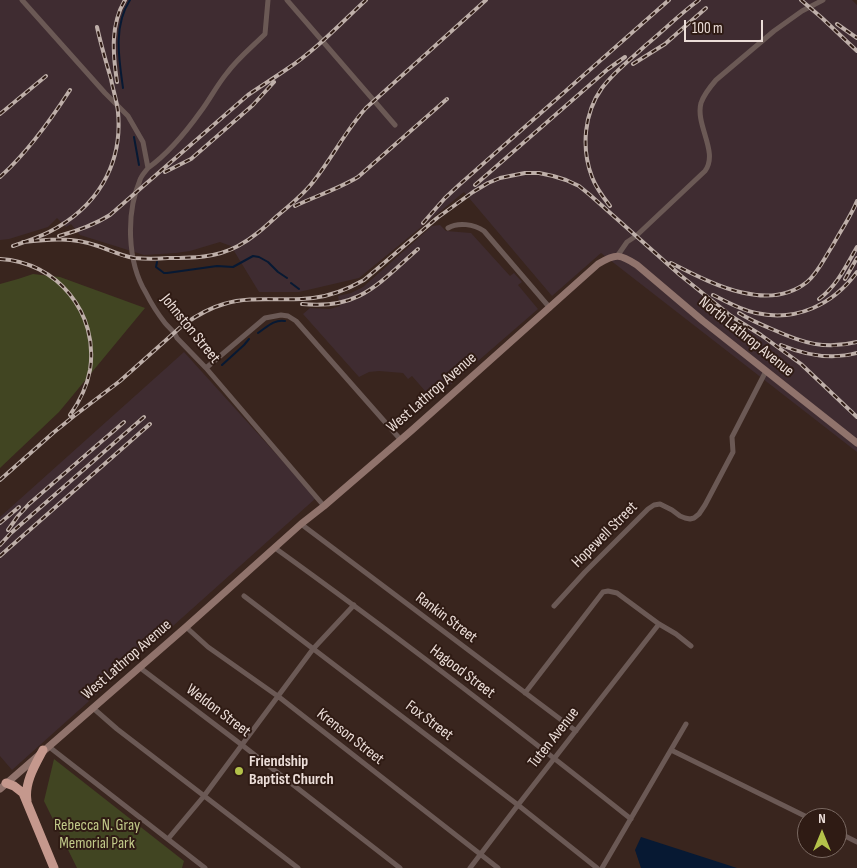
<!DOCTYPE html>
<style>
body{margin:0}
#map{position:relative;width:857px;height:868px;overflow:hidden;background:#39251e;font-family:"Sofia Sans Condensed",sans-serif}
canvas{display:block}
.north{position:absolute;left:797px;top:808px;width:50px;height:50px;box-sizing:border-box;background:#2f1b14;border:1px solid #7a6962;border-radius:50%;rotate:0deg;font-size:14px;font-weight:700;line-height:20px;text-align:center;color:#ebddd8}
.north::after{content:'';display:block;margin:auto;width:18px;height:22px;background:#b4c24a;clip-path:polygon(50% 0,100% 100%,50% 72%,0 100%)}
.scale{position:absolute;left:684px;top:20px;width:79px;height:22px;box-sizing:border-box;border:2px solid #ebddd8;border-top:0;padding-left:6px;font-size:15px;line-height:18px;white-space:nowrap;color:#ebddd8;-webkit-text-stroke:4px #2f1b14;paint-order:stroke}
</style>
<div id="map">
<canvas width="857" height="868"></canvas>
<div class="north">N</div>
<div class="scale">100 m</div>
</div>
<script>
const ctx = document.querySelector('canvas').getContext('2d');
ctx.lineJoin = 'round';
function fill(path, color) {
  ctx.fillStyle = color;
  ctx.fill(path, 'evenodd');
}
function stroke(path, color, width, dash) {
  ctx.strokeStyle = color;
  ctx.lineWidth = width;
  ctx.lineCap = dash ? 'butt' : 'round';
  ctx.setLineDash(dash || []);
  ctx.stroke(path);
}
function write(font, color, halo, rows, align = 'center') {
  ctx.font = font + ' "Sofia Sans Condensed",sans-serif';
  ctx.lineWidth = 4;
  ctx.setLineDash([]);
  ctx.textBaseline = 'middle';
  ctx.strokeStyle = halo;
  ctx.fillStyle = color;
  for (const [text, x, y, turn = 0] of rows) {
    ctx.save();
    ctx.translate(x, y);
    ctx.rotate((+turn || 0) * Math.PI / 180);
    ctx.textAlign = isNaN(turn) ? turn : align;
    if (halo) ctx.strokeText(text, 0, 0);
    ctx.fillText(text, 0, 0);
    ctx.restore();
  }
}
const industrial = new Path2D(`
 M0 0H852L857 5V452L601 253 552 296 464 192 359 278 299 292H259L231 246 220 242 190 251 176 253 144 255 80 235 71 224 66 227 57 218 48 227 9 239 0 240Z
 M440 225 446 231 471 233 510 276 514 273 522 282 518 285 538 309 433 400 412 376 408 379 403 373 379 371 369 372 359 377 303 314 310 308 330 309 340 306 338 296 351 293 363 287 432 226Z
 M184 352 316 498 12 770 0 756V517Z`);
const green = new Path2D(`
 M33 274 60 277 145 308 59 412 0 468V284L18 279Z
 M54 759 184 861 182 868H77L44 801Z`);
const water = new Path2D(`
 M641 837 737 868H641L635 850Z`);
const stream = new Path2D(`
 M123 88C119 59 113 26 130 0
 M134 137 139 165
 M157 262 156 267 164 273H167L217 266 233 267 253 256 259 257 268 262 278 272 287 278
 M291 283 299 289
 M258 333C267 327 274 319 285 321
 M222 365 244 345 249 339`);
const street = new Path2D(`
 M22 0 105 93 128 116 143 142 148 168C145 172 141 176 140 180 126 213 127 262 146 293 151 303 158 314 165 323 169 328 174 331 177 338L206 368 324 506
 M287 0 395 125
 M148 168C169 153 186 132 201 111 210 99 217 85 227 73 238 58 252 47 265 34L268 0
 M448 228C458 222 474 224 484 231L550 308
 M618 255 627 242 636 236 705 171C719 152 695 125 701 103 704 94 710 87 716 80L774 31 802 11 823 0
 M206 368 265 318 281 315 288 316 296 321 400 439
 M301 524 576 731
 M275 548C396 635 514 726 631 819
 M244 596 518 805 597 868
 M554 606 585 572 648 509 654 505 660 504 672 510 680 516 685 518 690 519 694 518 699 514 705 505 733 452 732 437 766 371
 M186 627 208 647 279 697 498 868
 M139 667 242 745 400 868
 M525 693 603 592 608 591 617 593 659 624 676 634 691 646
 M93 708 117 729 298 868
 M48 746 205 868
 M671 750 809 818
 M837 832 857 842
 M168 839 204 796 313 649 354 605
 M470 868 518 805 659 624
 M602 868 686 724`);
const secondary = new Path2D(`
 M0 789 186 627 301 524 324 506 411 431 598 264C616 253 620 254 637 265L703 321 857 443`);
const highway = new Path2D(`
 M6 783 14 786 23 793 54 868
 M27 801C24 783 35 765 43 750`);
const rail = new Path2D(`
 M801 0 822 18 857 51
 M837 24 857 38
 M633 64 665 44 706 8
 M117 82C113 55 110 25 125 0
 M0 114 46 76
 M165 172 191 159 253 105 274 82
 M0 177C28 152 50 121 70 90
 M475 185 608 69 625 57
 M295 206C316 196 338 189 358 177L447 99
 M610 206C603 197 596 188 592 177 581 148 584 113 602 88 614 72 631 59 646 45 664 30 680 14 699 0
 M423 223 445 198 459 185 669 0
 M59 236C77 231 94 225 110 215L248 95C261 86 274 78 287 69 316 50 341 23 366 0
 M23 242C49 239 73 237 98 246 110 250 121 256 134 258 145 259 157 259 168 258 192 258 216 258 238 246 253 238 265 227 277 216 290 205 303 195 313 182 332 158 346 130 366 108L486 0
 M13 246C25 242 37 238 49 232 96 208 123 166 118 112 117 101 113 90 111 79 106 62 101 45 97 27
 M0 259C57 262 99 313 90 370 87 386 80 401 70 415
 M671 263C709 282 767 314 807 282 818 273 825 257 833 245 841 230 851 216 857 201
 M845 279 857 258
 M713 295C727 302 741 310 756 313 796 322 833 305 857 272
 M819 299C837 286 846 266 857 247
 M302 304C359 310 378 284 418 249
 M739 313C750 320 762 325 774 330 803 343 825 350 857 342
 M781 345C805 355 832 360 857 353
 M0 480 53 433 74 416 120 381 183 325C196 316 209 308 224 304 253 295 283 302 313 298 331 296 348 289 364 280L437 218 473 192 488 183 500 178 525 173H539L553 176 566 180 579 186 590 195 680 275 731 316 761 335 801 364 857 417
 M0 523 19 507
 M8 530 18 516 29 504 124 422
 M0 545 11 533 144 417
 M0 556 150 424`);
const markers = [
 [239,771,5,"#b4c24a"]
];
const streetNames = [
 ["Johnston Street",190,329,51],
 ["North Lathrop Avenue",746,337,39],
 ["West Lathrop Avenue",432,393,-41],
 ["Hopewell Street",605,535,-45],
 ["Rankin Street",446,618,37],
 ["West Lathrop Avenue",127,660,-41],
 ["Hagood Street",462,672,37],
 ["Weldon Street",218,711,37],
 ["Fox Street",429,721,37],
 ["Krenson Street",350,737,38],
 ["Tuten Avenue",554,738,-52]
];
const poiNames = [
 ["Friendship",249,762],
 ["Baptist Church",249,780]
];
const parkNames = [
 ["Rebecca N. Gray",97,826],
 ["Memorial Park",97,844]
];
fill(industrial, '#3f2c31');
fill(green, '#414522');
fill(water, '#071933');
stroke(stream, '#071933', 2);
stroke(street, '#6b5955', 5);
stroke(secondary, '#90736c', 7);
stroke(highway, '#c5988d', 9);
stroke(rail, '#beafa9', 4);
stroke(rail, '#2f1b14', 2, [5.5]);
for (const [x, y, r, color] of markers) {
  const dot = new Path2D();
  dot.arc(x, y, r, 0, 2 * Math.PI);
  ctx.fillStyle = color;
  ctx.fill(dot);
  stroke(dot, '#2f1b14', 2);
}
write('16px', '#ebddd8', '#2f1b14', streetNames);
write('bold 16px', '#ebddd8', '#2f1b14', poiNames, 'left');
write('16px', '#c1c988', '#2f1b14', parkNames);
</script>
